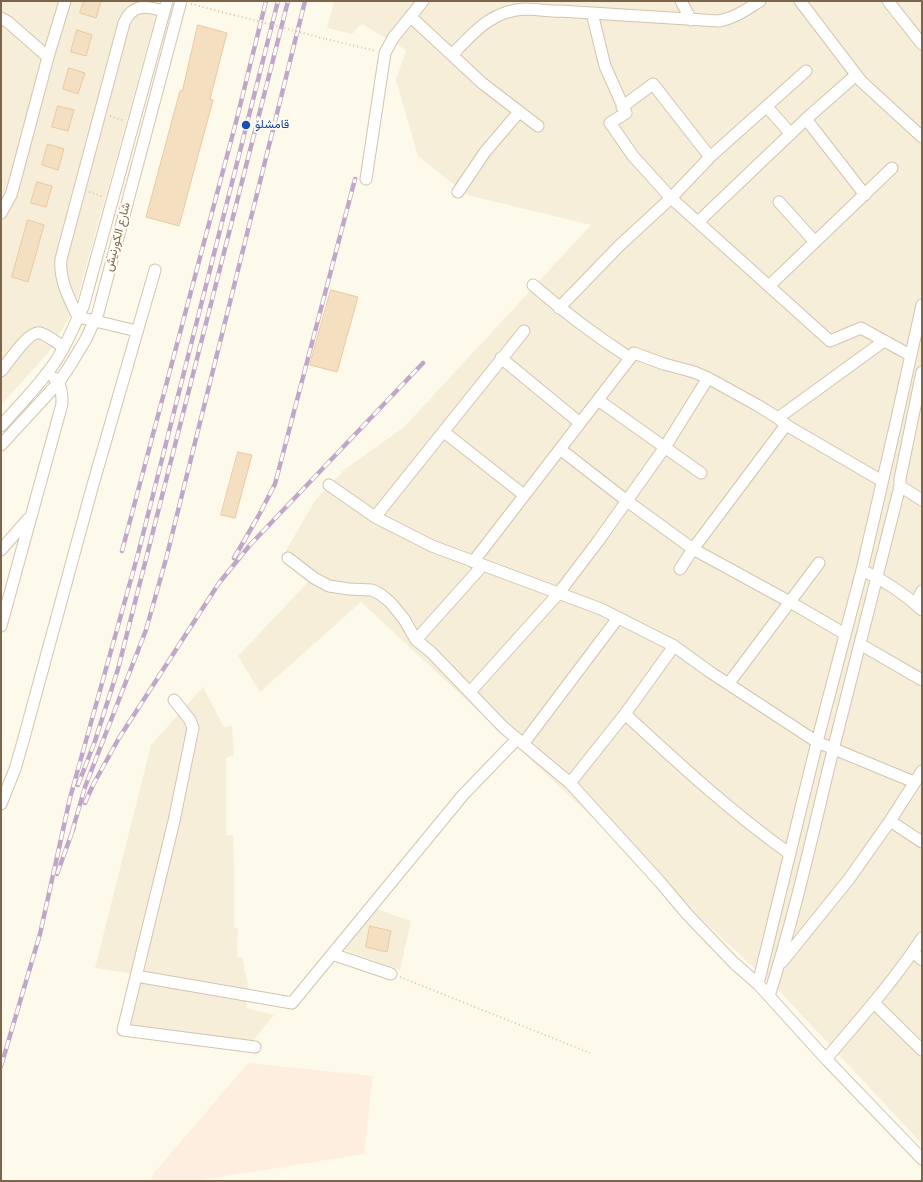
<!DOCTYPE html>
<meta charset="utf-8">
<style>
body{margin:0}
#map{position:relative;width:923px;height:1182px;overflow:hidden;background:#fefaeb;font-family:Roboto,sans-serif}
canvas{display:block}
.frame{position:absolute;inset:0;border:2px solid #7c654b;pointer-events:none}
</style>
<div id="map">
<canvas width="923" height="1182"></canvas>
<div class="frame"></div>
</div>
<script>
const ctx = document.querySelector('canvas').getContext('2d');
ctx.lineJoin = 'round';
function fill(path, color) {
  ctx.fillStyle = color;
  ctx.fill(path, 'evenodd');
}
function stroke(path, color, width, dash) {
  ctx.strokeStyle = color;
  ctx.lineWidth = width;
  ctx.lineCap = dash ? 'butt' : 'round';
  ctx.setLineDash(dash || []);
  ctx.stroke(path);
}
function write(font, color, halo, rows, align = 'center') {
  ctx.font = font + ' Roboto,Vazirmatn,sans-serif';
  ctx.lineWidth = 4;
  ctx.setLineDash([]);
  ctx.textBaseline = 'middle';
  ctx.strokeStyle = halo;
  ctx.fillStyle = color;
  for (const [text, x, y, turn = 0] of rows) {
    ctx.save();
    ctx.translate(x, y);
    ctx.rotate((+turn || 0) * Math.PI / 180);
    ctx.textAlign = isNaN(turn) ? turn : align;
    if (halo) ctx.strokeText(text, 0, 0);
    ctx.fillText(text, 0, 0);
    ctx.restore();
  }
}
const residential = new Path2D(`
 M1 1H160L78 296 68 320 48 353 1 405Z
 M334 1H922V1144L783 995 361 602 260 692 238 656 309 581 284 554 316 499 344 470 403 428 591 225 467 195 418 156 396 80 406 50 362 24 352 34 327 28Z
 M203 687 224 727 232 726 234 755 226 758V835H233L234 867V928H238L237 957H242L249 990 246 1008 274 1015 251 1043 128 1026 141 975 95 968 151 745Z
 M377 909 411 921 400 970 344 950Z`);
const commercial = new Path2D(`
 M248 1063 373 1076 364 1154 194 1181H152L153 1174Z`);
const building = new Path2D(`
 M84 1H101L96 18 80 13Z
 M198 25 227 33 210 99 213 100 179 226 146 217 180 91H182Z
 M77 30 92 35 86 56 71 52Z
 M69 68 85 73 78 94 63 89Z
 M58 106 74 110 68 131 52 127Z
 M48 144 64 149 58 170 42 165Z
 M37 182 52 186 46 207 31 203Z
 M28 220 44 225 28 282 12 277Z
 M331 290 358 297 337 372 310 365Z
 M238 452 252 455 235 518 221 515Z
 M370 926 391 931 387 952 366 947Z`);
const path = new Path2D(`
 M191 4 234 15
 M326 39 376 51
 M110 116 125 121
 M89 192 104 197
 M400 977 590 1053`);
const minor = new Path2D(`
 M681 1 691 20
 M800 1 861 81 922 137
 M888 1 922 44
 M592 13 605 66 626 113 610 123 633 156 671 198 830 341 861 328 910 355
 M411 17 482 83 538 126
 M1 18 8 22 48 57
 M452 55C474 32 492 10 526 9 537 9 548 12 560 11L719 21C735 18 747 9 760 1
 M622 107 653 84 710 157
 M767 107 791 134
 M806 119 865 195
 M366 179 385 53 393 38 423 1
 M458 192 485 152 519 112
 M779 202 815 242
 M1 213 11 195 15 181 48 57 65 1
 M698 222 806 119 856 75
 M533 285C564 312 596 336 630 358L634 353 664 364 694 372 708 378 757 405 778 418 786 425 882 481
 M769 286 892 168
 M559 308 619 246 671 198 710 157 806 71
 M137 331 78 317C69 298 59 280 61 259L124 23C133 3 146 6 164 11
 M501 358 580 423
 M1 371C8 363 29 330 40 333 46 334 58 344 64 347
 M598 400 701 473
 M778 418 884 341
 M1 426C19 405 40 385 55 362 67 345 74 325 83 307L167 1
 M444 432 524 495
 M1 445 59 382 71 364 86 339 98 313 181 1
 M560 449 627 501 693 549 790 602 845 634
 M329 485 375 517 432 546 601 609 674 646 710 672 817 742 914 782
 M900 486 922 500
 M375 517 524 331
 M1 550 28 519
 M288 558 314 578 329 586 349 589 372 590 380 594 390 602 404 619 416 640 431 652 503 727 570 783 660 882 687 914 734 963 758 984 826 1059 922 1159
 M473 562 634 353
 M680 569 693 549 786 425
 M862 570C883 580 905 594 922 610
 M915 604 922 591
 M1 626 62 404C62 394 62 385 54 378
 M416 640 483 565
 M860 644 922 680
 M729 683 819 563
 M470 692 558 594 599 540 665 447 708 378
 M174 700 190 720 193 728 174 821 123 1030 255 1047
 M625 714C678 763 731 812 790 854
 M523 744 618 618
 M570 783 625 714 674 646
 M1 804 15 769 22 745 92 488 155 270
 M890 821 922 842
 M913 952 922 960
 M332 954 391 974
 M782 962 849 879 890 821 922 771
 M136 976 292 1003 463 795 517 739
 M758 984 817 742 862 570 895 427 922 305
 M769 996C795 915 813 832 833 750 855 662 878 574 900 486V479L922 372
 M874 1003 922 1050
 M826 1059C859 1020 894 981 922 938`);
const rail = new Path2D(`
 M122 551 236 122 266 1
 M234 558 259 515 275 484 355 179
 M78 785 95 741 118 669 288 1
 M85 803 93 785 119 738 219 583 250 545 423 363
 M72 832 85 787 146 630 166 559 305 1
 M57 874 74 827
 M1 1066 40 934 70 798 138 554 278 1`);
const pathBridge = new Path2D(`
 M234 15 326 39`);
const markers = [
 [246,125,5,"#1a4fb4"]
];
const transitNames = [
 ["قامشلۆ",255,125]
];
const streetNames = [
 ["شارع الكورنيش",118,237,-75]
];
fill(residential, '#f6eed9');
fill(commercial, '#feeedf');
fill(building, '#f5dfc1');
stroke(building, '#e9c9a0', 1);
stroke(minor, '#d2c4af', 13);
stroke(path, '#dbc3a3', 2, [1, 3]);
stroke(minor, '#fff', 11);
stroke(rail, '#c0a7ca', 4.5);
stroke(rail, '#fffcf3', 3, [9]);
stroke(pathBridge, '#dbc3a3', 2, [1, 3]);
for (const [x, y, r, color] of markers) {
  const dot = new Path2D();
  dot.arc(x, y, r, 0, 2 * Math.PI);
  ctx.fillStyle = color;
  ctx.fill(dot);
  stroke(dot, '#fffcf3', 1.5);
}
write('12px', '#164399', '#fffcf3', transitNames, 'left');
write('12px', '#7c654b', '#fffcf3', streetNames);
</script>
